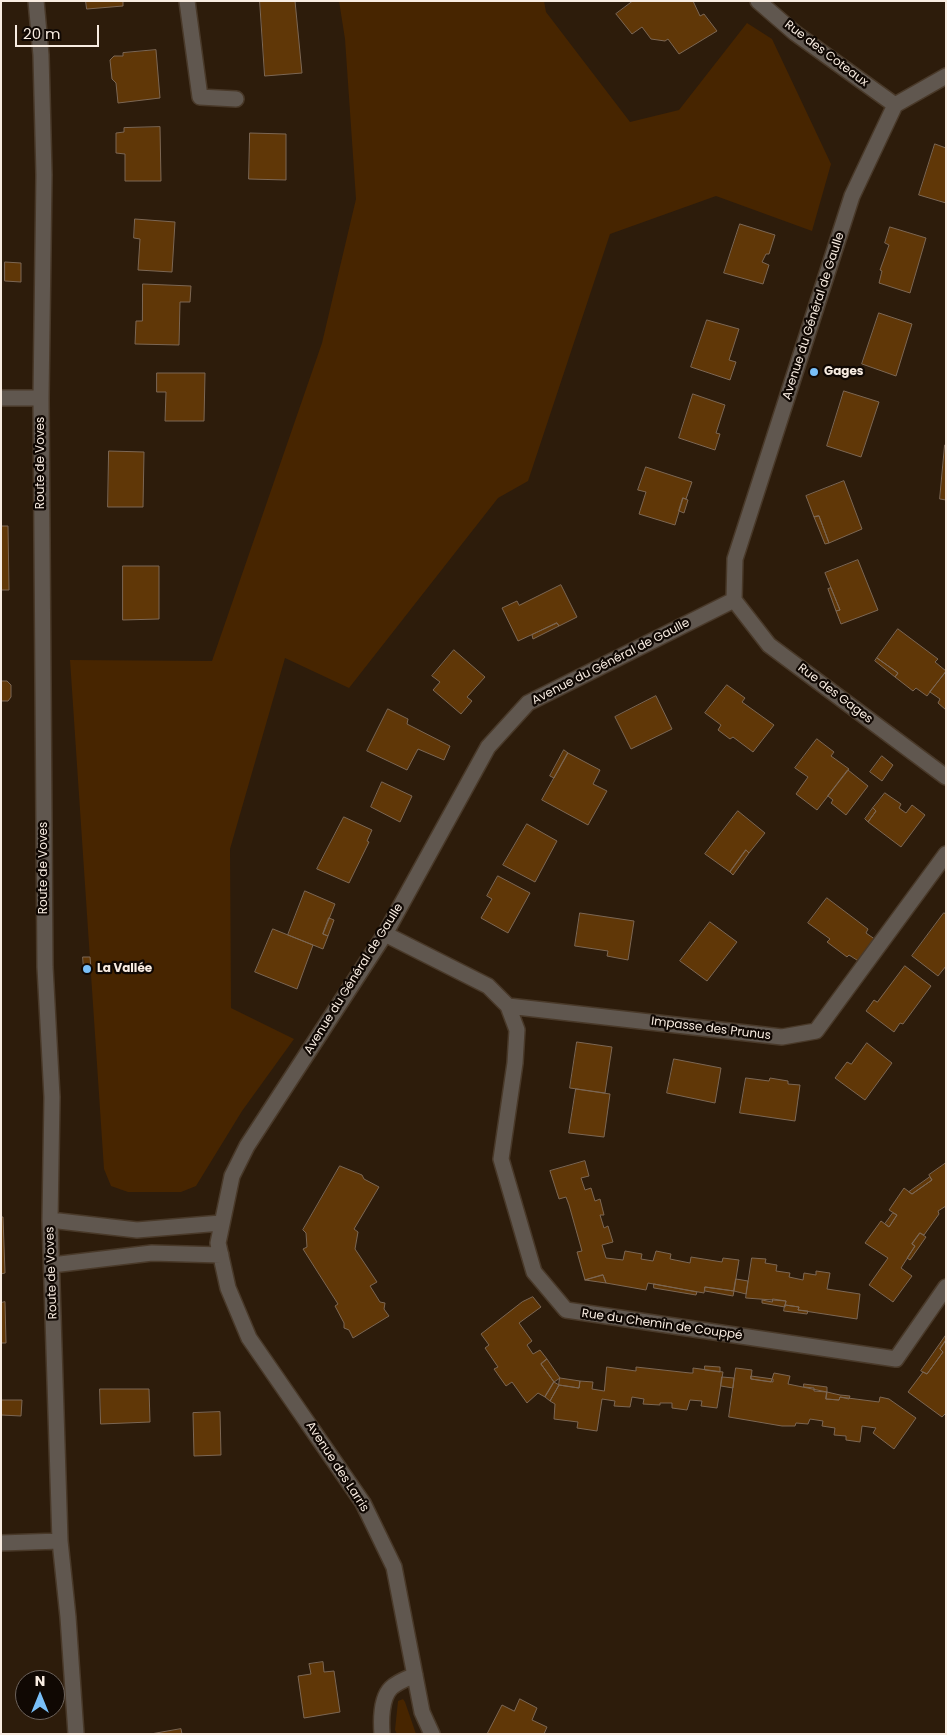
<!DOCTYPE html>
<meta charset="utf-8">
<style>
body{margin:0}
#map{position:relative;width:947px;height:1735px;overflow:hidden;background:#2d1c0b;font-family:Poppins,sans-serif}
canvas{display:block}
.frame{position:absolute;inset:0;border:2px solid #f8ece1;pointer-events:none}
.north{position:absolute;left:15px;top:1670px;width:50px;height:50px;box-sizing:border-box;background:#100803;border:1px solid #6d635c;border-radius:50%;rotate:0deg;font-size:14px;font-weight:700;line-height:20px;text-align:center;color:#f8ece1}
.north::after{content:'';display:block;margin:auto;width:18px;height:22px;background:#79bff8;clip-path:polygon(50% 0,100% 100%,50% 72%,0 100%)}
.scale{position:absolute;left:15px;top:25px;width:84px;height:22px;box-sizing:border-box;border:2px solid #f8ece1;border-top:0;padding-left:6px;font-size:15px;line-height:18px;white-space:nowrap;color:#f8ece1;-webkit-text-stroke:4px #100803;paint-order:stroke}
</style>
<div id="map">
<canvas width="947" height="1735"></canvas>
<div class="frame"></div>
<div class="north">N</div>
<div class="scale">20 m</div>
</div>
<script>
const ctx = document.querySelector('canvas').getContext('2d');
ctx.lineJoin = 'round';
function fill(path, color) {
  ctx.fillStyle = color;
  ctx.fill(path, 'evenodd');
}
function stroke(path, color, width, dash) {
  ctx.strokeStyle = color;
  ctx.lineWidth = width;
  ctx.lineCap = dash ? 'butt' : 'round';
  ctx.setLineDash(dash || []);
  ctx.stroke(path);
}
function write(font, color, halo, rows, align = 'center') {
  ctx.font = font + ' Poppins,sans-serif';
  ctx.lineWidth = 4.5;
  ctx.setLineDash([]);
  ctx.textBaseline = 'middle';
  ctx.strokeStyle = halo;
  ctx.fillStyle = color;
  for (const [text, x, y, turn = 0] of rows) {
    ctx.save();
    ctx.translate(x, y);
    ctx.rotate((+turn || 0) * Math.PI / 180);
    ctx.textAlign = isNaN(turn) ? turn : align;
    if (halo) ctx.strokeText(text, 0, 0);
    ctx.fillText(text, 0, 0);
    ctx.restore();
  }
}
const green = new Path2D(`
 M339 1H544L546 12 630 122 679 110 747 23 772 39 831 164 812 231 716 196 610 234 528 481 498 498 349 688 285 658 230 849 231 1008 294 1039 242 1111 196 1186 181 1192H128L111 1186 104 1169 70 660 212 661 322 343 356 199 345 39Z
 M403 1699 405 1702 416 1734H397L395 1730 398 1701Z`);
const building = new Path2D(`
 M86 1H123V6L87 9Z
 M260 1H295L302 73 265 76Z
 M633 1H693L700 16 704 14 717 31 679 54 668 39 665 41 651 39 642 27 632 34 616 14Z
 M156 50 160 98 118 103 116 83 112 79 110 60 114 56H123V53Z
 M160 127 161 181H125V154L116 153V133L124 132V128Z
 M250 133 286 134V180L249 179Z
 M935 144 946 148V203L919 195Z
 M135 219 175 222 172 272 138 270 140 239 134 238Z
 M740 224 775 235 769 254H766L762 262 769 265 763 284 724 273Z
 M890 227 926 238 910 293 879 283 882 271 880 270 889 245 885 243Z
 M5 262 21 263V282L5 281Z
 M143 284 191 286 190 302H180L179 345 135 344 136 321H142Z
 M879 313 912 324 896 376 862 364Z
 M707 320 739 329 729 360 736 362 730 380 691 367Z
 M157 373H205L204 421H165L166 392H157Z
 M844 391 879 402 861 457 827 446Z
 M693 394 725 405 716 433 720 434 715 450 679 438Z
 M945 445H946V500L940 499Z
 M109 451 144 452 143 507H108Z
 M646 467 692 482 686 499 683 498 675 525 639 514 646 492 638 490Z
 M844 481 862 529 829 543 819 516 814 517 806 496Z
 M683 498 688 500 684 513 679 511Z
 M819 516 829 543 825 544 814 517Z
 M1 526H8L9 590H1Z
 M858 560 878 610 841 624 836 611 840 610 825 573Z
 M123 566H159V619L123 620Z
 M561 585 577 617 559 626 557 623 518 641 502 608 517 601 519 605Z
 M831 588 840 610 836 611 828 589Z
 M557 623 559 626 533 639 532 635Z
 M898 629 938 659 935 662 946 671 927 696 916 688 913 691 895 677 898 673 877 658Z
 M454 650 485 677 467 697 472 701 461 714 433 690 440 682 432 676Z
 M877 658 898 673 895 677 875 661Z
 M946 672V710L938 703 940 699 930 692Z
 M1 681H7L11 685V697L8 701H1Z
 M727 685 745 698 742 702 774 725 753 752 733 737 730 739 718 730 721 725 705 713Z
 M656 696 672 729 631 749 615 717Z
 M388 709 408 719 407 724 450 746 444 760 418 749 407 770 367 751Z
 M817 739 834 752 831 756 849 769 817 810 796 794 808 777 795 768Z
 M564 750 568 753 554 778 550 776Z
 M568 753 600 770 593 784 607 791 588 825 542 800Z
 M882 756 893 765 882 781 870 772Z
 M848 770 868 786 846 815 831 803 833 800 828 796Z
 M382 782 412 796 400 822 371 807Z
 M885 793 901 804 899 808 906 813 912 805 925 815 901 847 868 822 876 811 873 808Z
 M873 808 876 811 868 822 865 819Z
 M738 811 765 833 749 853 746 850 730 872 705 854Z
 M344 817 372 830 367 841 369 842 349 883 317 869Z
 M527 824 557 841 535 882 503 865Z
 M746 850 749 853 733 875 730 872Z
 M498 876 530 893 508 933 481 918 492 899 487 896Z
 M305 891 335 904 323 934 328 936 323 949 288 935Z
 M827 898 868 929 866 933 876 940 860 962 849 955 847 957 827 942 830 939 808 923Z
 M580 913 634 921 628 960 607 956 608 951 575 946Z
 M944 913 946 914V966L938 976 912 956Z
 M329 918 334 920 328 936 323 934Z
 M710 922 737 942 707 981 680 961Z
 M273 929 313 945 297 989 255 972Z
 M83 957H90L91 969H84Z
 M905 966 931 986 903 1024 900 1023 894 1032 866 1011 874 1000 877 1002Z
 M577 1042 612 1047 605 1093 570 1088Z
 M867 1043 892 1063 865 1100 835 1078 847 1062 851 1064Z
 M674 1059 721 1068 715 1103 667 1093Z
 M746 1078 769 1081 770 1078 788 1081V1084L800 1085 795 1121 740 1113Z
 M576 1089 610 1094 604 1137 569 1133Z
 M585 1161 589 1176 581 1178 585 1190 591 1188 595 1201 600 1199 604 1215H600L604 1228 608 1226 613 1242 602 1245 606 1258 623 1260 625 1251 642 1254 641 1259 653 1261 656 1251 671 1254 670 1259 690 1263 691 1257 722 1262 723 1258 739 1260 734 1291 705 1287 704 1293 648 1283 646 1290 606 1283 603 1275 585 1280 577 1252 582 1251 569 1205 566 1197 559 1199 550 1171Z
 M946 1163V1206L938 1211 939 1214 924 1235 920 1233 912 1244 915 1246 901 1268 912 1276 893 1302 869 1285 888 1258 865 1243 881 1221 889 1227 897 1215 889 1210 904 1188 912 1194 932 1180 929 1175Z
 M340 1166 362 1175 364 1179 379 1187 354 1229 358 1232 355 1249 377 1282 370 1286 380 1302 385 1303 384 1309 389 1316 353 1338 349 1330 344 1328V1323L335 1306 338 1304 303 1249 307 1247 306 1233 303 1230Z
 M930 1177 932 1180 912 1194 909 1192Z
 M893 1213 897 1215 889 1227 885 1224Z
 M1 1217H3L5 1273 1 1274Z
 M920 1233 926 1237 910 1260 907 1258 915 1246 912 1244Z
 M752 1258 766 1259 765 1263 777 1265 776 1271 790 1273 789 1277 803 1280 804 1273 816 1275V1271L830 1273 827 1289 860 1294 857 1319 798 1310 799 1307 785 1305 786 1301 746 1298Z
 M603 1275 606 1283 585 1280Z
 M736 1279 748 1281 746 1294 734 1291Z
 M654 1284 697 1292 696 1295 654 1288Z
 M705 1287 734 1291 733 1296 705 1291Z
 M533 1297 541 1307 519 1323 532 1341 527 1345 533 1354 540 1350 547 1359 541 1364 554 1382 545 1397 538 1393 527 1403 512 1382 506 1386 494 1369 498 1367 485 1348 489 1345 481 1334 522 1302Z
 M773 1299 786 1301 785 1307 762 1303V1300L772 1302Z
 M5 1302 6 1343H1V1303Z
 M785 1305 799 1307 798 1310 808 1311 807 1314 784 1311Z
 M946 1335V1340L940 1349 943 1352 927 1374 921 1371Z
 M946 1340V1413L942 1417 908 1392 923 1372 927 1374 943 1352 940 1349Z
 M547 1359 560 1378 554 1382 541 1364Z
 M705 1366 720 1367V1372L705 1370Z
 M607 1367 636 1371V1367L690 1373H693V1368L723 1372 717 1408 701 1406 702 1401 690 1400 687 1410 672 1408V1403H660V1405L643 1404 644 1399 632 1397 630 1407 614 1406 615 1401 602 1399 597 1431 577 1428 578 1422 554 1419 555 1404 550 1401 559 1385 579 1388 580 1381 593 1382 592 1389 604 1391Z
 M736 1368 752 1370 751 1379 771 1382 774 1373 790 1376 788 1384 827 1392 826 1399 839 1400 840 1397 879 1402 880 1397 889 1399 916 1418 894 1449 873 1433 876 1428 862 1426 860 1442 846 1440V1436L834 1435 835 1428 822 1426 823 1421 810 1419 808 1424 796 1423 795 1426H782L729 1417Z
 M751 1376 773 1379V1382L751 1379Z
 M722 1377 734 1378 733 1388 721 1386Z
 M560 1378 580 1381 579 1388 559 1385Z
 M554 1382 559 1385 550 1401 545 1397Z
 M804 1384 827 1387V1392L814 1391V1388L804 1387Z
 M100 1389H149L150 1422 101 1424Z
 M827 1392 840 1395 850 1396 849 1399 840 1397 839 1400 826 1399Z
 M1 1400H22L21 1416 1 1415Z
 M220 1412 221 1455 194 1456 193 1413Z
 M323 1662 324 1672 334 1671 340 1712 304 1718 298 1676 311 1674 309 1664Z
 M520 1699 537 1708 532 1720 547 1727 544 1734H487L502 1705 514 1711Z
 M181 1729 182 1734H151Z`);
const minor = new Path2D(`
 M36 1 41 55 44 175 41 398 45 967 52 1097 50 1220 60 1541 68 1617 76 1734
 M187 1 200 97 236 99
 M758 1 795 33 895 105
 M1 398H41
 M734 600 735 559 852 196 895 105 946 76
 M734 600 769 645 946 777
 M385 934 488 986 508 1006 517 1030 515 1063 501 1159 534 1272 566 1310 896 1359 946 1287
 M508 1006 782 1037 816 1031 946 854
 M50 1220 137 1230 221 1223
 M52 1265 152 1253 221 1255
 M1 1543 60 1541
 M382 1734C381 1721 381 1698 391 1688 397 1682 408 1678 415 1675
 M432 1734 422 1712 394 1567 363 1503 249 1338 228 1288 218 1243 232 1176 247 1146 385 934 488 747 528 703 734 600`);
const markers = [
 [814,372,5,"#79bff8"],
 [87,969,5,"#79bff8"]
];
const streetNames = [
 ["Rue des Coteaux",826,54,37],
 ["Avenue du Général de Gaulle",814,316,-72],
 ["Route de Voves",41,463,-90],
 ["Avenue du Général de Gaulle",611,662,-27],
 ["Rue des Gages",835,694,37],
 ["Route de Voves",44,868,-90],
 ["Avenue du Général de Gaulle",354,979,-58],
 ["Impasse des Prunus",711,1029,7],
 ["Route de Voves",52,1273,-92],
 ["Rue du Chemin de Couppé",662,1325,8],
 ["Avenue des Larris",337,1467,57]
];
const poiNames = [
 ["Gages",824,372],
 ["La Vallée",97,969]
];
fill(green, '#472500');
fill(building, '#603707');
stroke(building, '#7c6754', 1);
stroke(minor, '#493929', 18);
stroke(minor, '#60574f', 15);
for (const [x, y, r, color] of markers) {
  const dot = new Path2D();
  dot.arc(x, y, r, 0, 2 * Math.PI);
  ctx.fillStyle = color;
  ctx.fill(dot);
  stroke(dot, '#100803', 2);
}
write('12px', '#f8ece1', '#100803', streetNames);
write('bold 12px', '#f8ece1', '#100803', poiNames, 'left');
</script>
